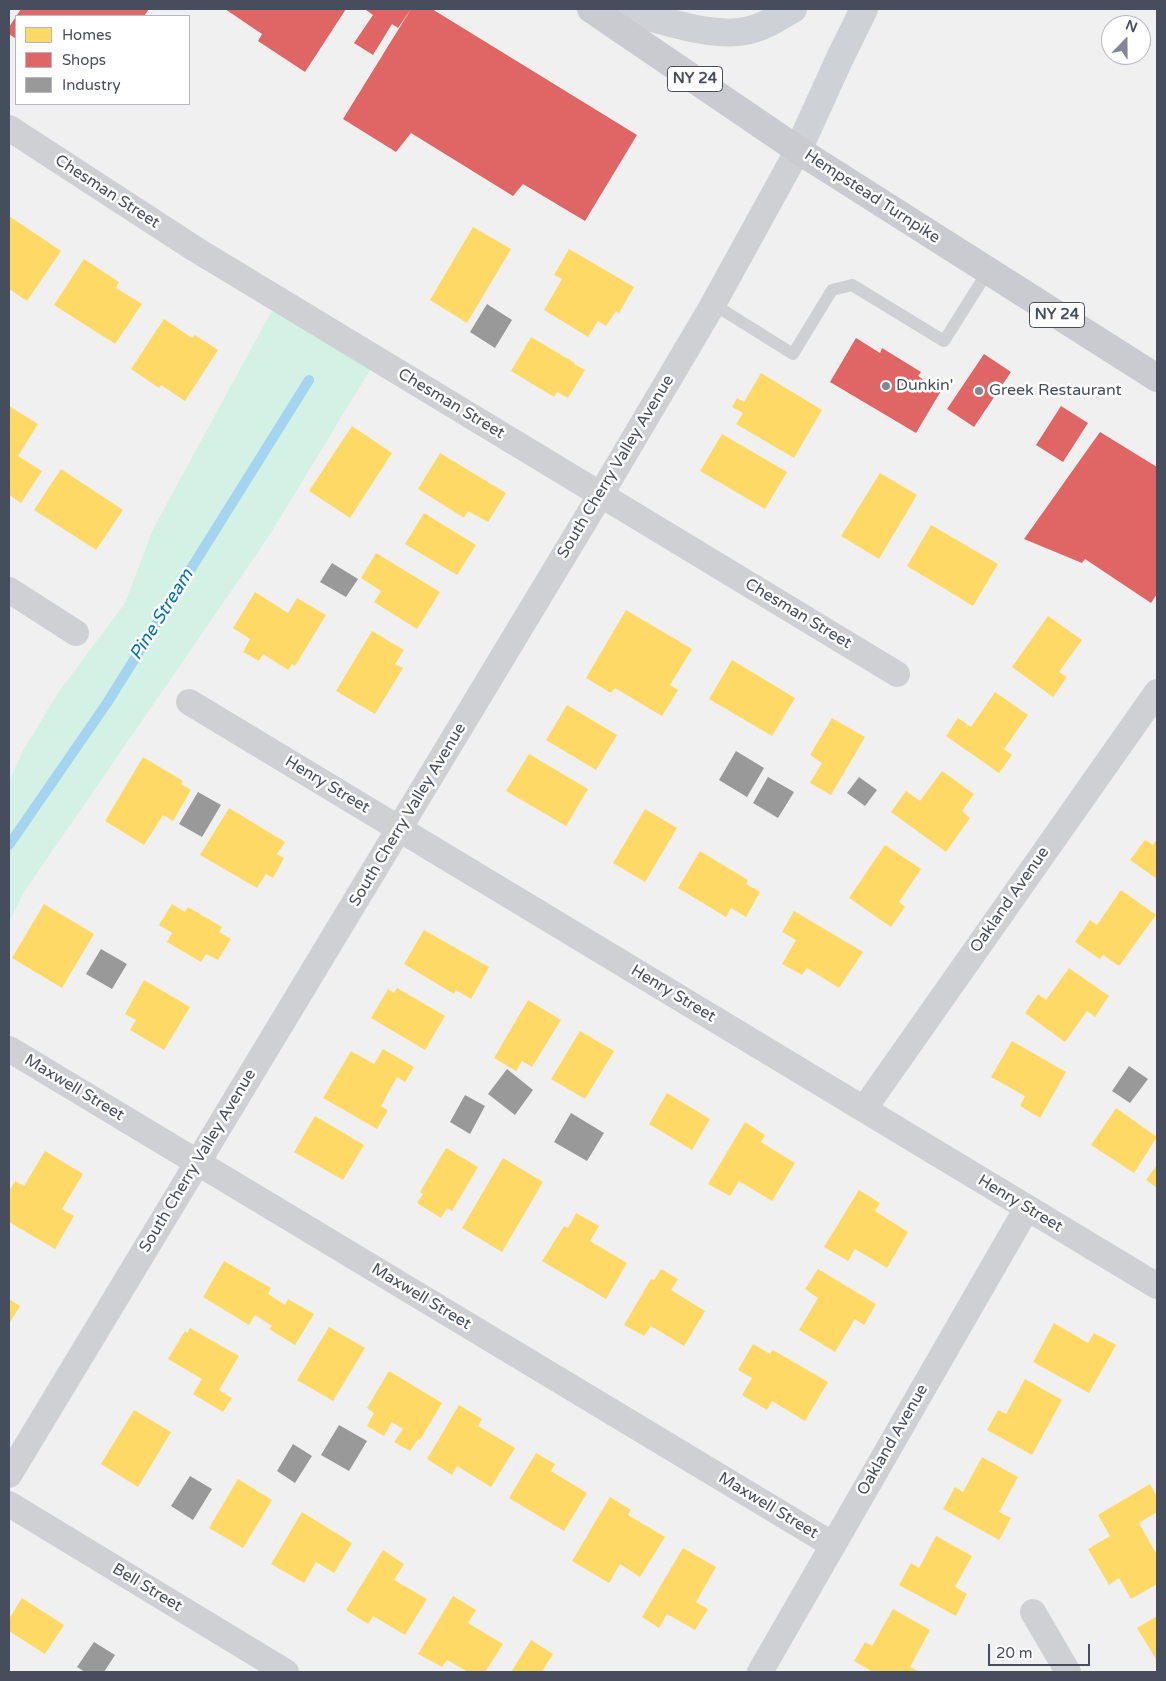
<!DOCTYPE html>
<style>
body{margin:0}
#map{position:relative;width:1166px;height:1681px;overflow:hidden;background:#f1f0f0;font-family:"Varela Round",sans-serif}
canvas{display:block}
.frame{position:absolute;inset:0;border:10px solid #464e5e;pointer-events:none}
.legend{position:absolute;left:15px;top:15px;width:175px;height:90px;box-sizing:border-box;background:#fff;border:1px solid #b5b8bf;margin:0;padding:6px 9px;list-style:none;font-size:15px;color:#464e5e}
.legend li{display:flex;align-items:center;gap:10px;height:25px}
.legend b{width:25px;border:1px solid #b5b8bf}
.north{position:absolute;left:1101px;top:15px;width:50px;height:50px;box-sizing:border-box;background:#fff;border:1px solid #b5b8bf;border-radius:50%;rotate:22deg;font-size:14px;font-weight:700;line-height:20px;text-align:center;color:#464e5e}
.north::after{content:'';display:block;margin:auto;width:18px;height:22px;background:#828791;clip-path:polygon(50% 0,100% 100%,50% 72%,0 100%)}
.scale{position:absolute;left:988px;top:1644px;width:102px;height:22px;box-sizing:border-box;border:2px solid #464e5e;border-top:0;padding-left:6px;font-size:15px;line-height:18px;white-space:nowrap;color:#464e5e;-webkit-text-stroke:4px #fff;paint-order:stroke}
</style>
<div id="map">
<canvas width="1166" height="1681"></canvas>
<div class="frame"></div>
<ul class="legend">
<li><b style="height:14px;background:#ffd966"></b>Homes</li>
<li><b style="height:14px;background:#e06666"></b>Shops</li>
<li><b style="height:14px;background:#999"></b>Industry</li>
</ul>
<div class="north">N</div>
<div class="scale">20 m</div>
</div>
<script>
const ctx = document.querySelector('canvas').getContext('2d');
ctx.lineJoin = 'round';
function fill(path, color) {
  ctx.fillStyle = color;
  ctx.fill(path, 'evenodd');
}
function stroke(path, color, width, dash) {
  ctx.strokeStyle = color;
  ctx.lineWidth = width;
  ctx.lineCap = dash ? 'butt' : 'round';
  ctx.setLineDash(dash || []);
  ctx.stroke(path);
}
function write(font, color, halo, rows, align = 'center') {
  ctx.font = font + ' "Varela Round",sans-serif';
  ctx.lineWidth = 5;
  ctx.setLineDash([]);
  ctx.textBaseline = 'middle';
  ctx.strokeStyle = halo;
  ctx.fillStyle = color;
  for (const [text, x, y, turn = 0] of rows) {
    ctx.save();
    ctx.translate(x, y);
    ctx.rotate((+turn || 0) * Math.PI / 180);
    ctx.textAlign = isNaN(turn) ? turn : align;
    if (halo) ctx.strokeText(text, 0, 0);
    ctx.fillText(text, 0, 0);
    ctx.restore();
  }
}
const green = new Path2D(`
 M275 305 373 365 272 531 243 574 24 892 9 922V781L24 749 58 693 125 603 153 529Z`);
const homes = new Path2D(`
 M9 216 61 251 27 301 9 289Z
 M473 227 511 249 467 323 430 300Z
 M569 249 634 287 619 313 616 311 606 326 598 321 588 337 544 310 562 279 554 275Z
 M84 259 119 282 116 288 142 304 115 344 54 305Z
 M164 319 192 338 195 335 218 350 185 401 161 385 159 388 131 369Z
 M531 337 575 363 574 364 585 370 568 398 557 392 554 397 511 371Z
 M761 373 822 410 794 458 736 424 743 413 732 407 737 398 744 402Z
 M9 406 38 424 18 456 42 471 21 503 9 495Z
 M352 426 392 453 350 518 309 491Z
 M722 434 787 472 765 509 700 471Z
 M440 453 506 493 488 522 468 511 464 518 418 489Z
 M61 469 123 510 96 550 34 510Z
 M880 473 917 495 879 559 841 536Z
 M424 513 476 545 457 575 405 544Z
 M931 525 998 564 973 606 907 566Z
 M376 553 440 592 417 629 374 602 381 591 361 578Z
 M255 592 288 613 297 598 326 615 295 666 292 664 288 670 263 654 259 661 243 652 250 639 233 628Z
 M626 610 692 649 670 685 678 690 662 716 615 688 611 693 586 678Z
 M1048 616 1082 640 1059 672 1067 677 1053 697 1012 667Z
 M372 631 404 650 395 664 403 668 375 714 336 691Z
 M732 660 795 698 772 736 709 699Z
 M995 692 1028 715 1004 749 1012 755 999 773 946 736 958 718 971 727Z
 M567 705 617 735 596 770 546 740Z
 M832 718 865 737 831 795 810 783 822 763 810 755Z
 M529 754 588 789 566 826 506 791Z
 M143 757 183 781 181 784 191 790 173 821 163 815 144 845 105 821Z
 M942 771 974 794 962 811 970 818 946 852 891 812 906 791 920 801Z
 M229 808 285 842 277 854 284 858 273 878 266 874 257 888 200 855Z
 M645 809 677 828 645 882 613 863Z
 M1157 839V879L1130 860 1145 840 1153 845Z
 M885 845 921 869 899 902 905 907 891 927 849 898Z
 M700 851 748 880 746 884 760 892 746 917 731 908 726 917 678 888Z
 M1121 890 1156 915 1119 966 1103 955 1100 959 1075 942 1090 920 1097 925Z
 M44 904 94 934 62 988 12 958Z
 M172 904 185 912 188 907 222 927 219 932 231 939 218 960 206 954 201 962 167 942 172 933 159 925Z
 M794 911 863 952 839 988 807 968 802 975 782 964 796 940 782 932Z
 M424 930 489 967 471 999 456 990 454 994 404 964Z
 M1069 968 1109 996 1095 1017 1087 1011 1065 1042 1025 1013 1038 994 1046 1000Z
 M144 980 190 1007 164 1050 130 1030 136 1020 125 1014Z
 M397 988 445 1016 425 1050 371 1018 388 989 394 993Z
 M528 1000 561 1020 532 1067 522 1061 516 1071 494 1058Z
 M580 1031 614 1051 585 1099 551 1079Z
 M1012 1041 1066 1072 1040 1118 1020 1106 1025 1096 991 1077Z
 M383 1049 414 1067 405 1082 397 1077 381 1106 388 1110 377 1129 323 1098 351 1051 374 1064Z
 M667 1093 710 1119 692 1150 649 1124Z
 M1116 1108 1157 1137 1134 1173 1091 1145Z
 M315 1116 364 1145 343 1180 294 1152Z
 M745 1122 765 1135 761 1142 795 1163 772 1201 739 1181 730 1196 708 1184Z
 M446 1148 478 1167 452 1211 447 1208 441 1218 417 1203 423 1194 420 1192Z
 M45 1151 83 1174 62 1209 74 1216 55 1249 9 1222V1191L15 1181 24 1186Z
 M503 1158 543 1182 502 1252 462 1228Z
 M1157 1165V1188L1146 1180Z
 M859 1190 880 1203 875 1211 908 1232 887 1268 855 1249 848 1261 824 1247Z
 M576 1213 599 1226 590 1241 627 1263 606 1299 542 1261 564 1226 568 1228Z
 M224 1261 271 1288 268 1294 285 1305 288 1299 314 1314 295 1345 269 1329 272 1326 255 1315 249 1325 203 1297Z
 M661 1269 678 1279 671 1290 705 1311 684 1346 651 1326 644 1336 624 1325 651 1279 654 1280Z
 M818 1269 876 1304 864 1325 855 1319 835 1352 799 1330 818 1298 805 1289Z
 M9 1299 20 1306 9 1324Z
 M1054 1323 1088 1343 1094 1333 1116 1345 1089 1393 1033 1362Z
 M329 1327 365 1348 333 1401 297 1380Z
 M190 1328 239 1356 219 1390 232 1398 223 1412 193 1394 202 1379 168 1359 185 1331 187 1333Z
 M753 1344 770 1354 773 1350 828 1382 805 1421 772 1401 767 1410 742 1395 752 1378 738 1370Z
 M389 1371 442 1403 420 1440 418 1439 410 1451 394 1442 403 1429 392 1422 384 1436 367 1426 374 1413 367 1408Z
 M1025 1379 1062 1400 1032 1455 987 1430 998 1410 1006 1414Z
 M459 1405 482 1419 478 1426 515 1448 491 1487 457 1466 452 1475 427 1459Z
 M134 1410 171 1432 138 1487 101 1464Z
 M536 1453 555 1464 551 1471 587 1493 564 1531 509 1498Z
 M982 1457 1018 1477 999 1512 1011 1518 999 1540 943 1509 955 1487 963 1492Z
 M238 1479 272 1500 243 1548 209 1528Z
 M1150 1484 1157 1497V1512L1139 1523 1157 1555V1584L1131 1599 1119 1578 1109 1585 1088 1549 1110 1536 1098 1515Z
 M610 1497 631 1510 628 1515 665 1537 640 1577 620 1564 609 1583 572 1561Z
 M302 1512 352 1543 334 1573 316 1562 304 1583 271 1564Z
 M936 1536 972 1556 955 1587 967 1594 956 1616 899 1585 911 1563 919 1568Z
 M683 1548 716 1567 696 1602 708 1609 695 1630 667 1614 659 1628 642 1617Z
 M383 1550 404 1564 394 1580 427 1599 405 1635 373 1616 368 1624 346 1610Z
 M453 1596 476 1610 468 1623 503 1644 485 1672H468L447 1660 442 1667 418 1654Z
 M22 1598 64 1625 45 1654 9 1631V1619Z
 M893 1609 930 1630 910 1667 920 1672H873L854 1661 865 1642 872 1646Z
 M1157 1616V1658L1156 1659 1137 1628Z
 M531 1640 553 1654 543 1670 547 1672H511Z`);
const shops = new Path2D(`
 M21 9H149L144 16H16V39L9 34V27Z
 M225 9H346L305 72 258 41 262 34Z
 M367 9H411L398 28 392 24 373 55 354 43 373 15 366 10Z
 M411 9H432L637 135 585 221 523 184 513 196 411 133 396 152 343 119Z
 M856 338 880 353 882 348 921 372 918 376 941 391 916 433 830 382Z
 M984 354 1011 372 974 427 947 409Z
 M1061 406 1088 423 1063 462 1036 445Z
 M1100 432 1157 467V594L1151 603 1085 559 1082 563 1024 539Z`);
const industry = new Path2D(`
 M487 304 512 320 495 348 470 332Z
 M332 563 358 579 346 597 320 582Z
 M736 751 764 768 747 797 719 780Z
 M768 777 794 792 778 818 753 803Z
 M859 777 877 790 865 806 847 793Z
 M198 792 221 805 202 837 179 824Z
 M101 949 127 964 112 989 86 974Z
 M1129 1066 1148 1079 1130 1103 1112 1091Z
 M507 1069 533 1090 515 1115 488 1094Z
 M465 1095 485 1106 470 1134 450 1122Z
 M571 1113 604 1133 587 1161 554 1142Z
 M339 1425 367 1441 349 1471 321 1455Z
 M293 1444 312 1456 295 1483 277 1471Z
 M190 1476 212 1489 193 1520 171 1506Z
 M94 1642 115 1655 104 1672H85L77 1667Z`);
const stream = new Path2D(`
 M9 845 107 703 309 380`);
const lane = new Path2D(`
 M713 304 793 354 832 290 852 285 944 341 988 271`);
const street = new Path2D(`
 M9 128 195 249 897 674
 M9 590 76 633
 M189 702 1157 1286
 M9 1049 833 1545
 M864 1109 1157 692
 M9 1475 601 494 711 308 798 150
 M9 1504 286 1672
 M1033 1612 1068 1672
 M760 1672 1027 1208`);
const secondary = new Path2D(`
 M621 9C655 18 710 38 745 31 762 28 778 18 793 9
 M798 150 839 60 864 9`);
const primary = new Path2D(`
 M591 9 798 150 1157 378`);
const markers = [
 [886,386,5,"#828791"],
 [979,391,5,"#828791"]
];
const shields = [
 [695,79,55],
 [1057,315,55]
];
const shieldNames = [
 ["NY 24",695,79],
 ["NY 24",1057,315]
];
const streetNames = [
 ["Chesman Street",107,192,33],
 ["Hempstead Turnpike",872,197,33],
 ["Chesman Street",451,404,31],
 ["South Cherry Valley Avenue",616,467,-59],
 ["Chesman Street",798,614,31],
 ["Henry Street",327,785,31],
 ["South Cherry Valley Avenue",408,815,-59],
 ["Oakland Avenue",1010,900,-55],
 ["Henry Street",673,994,31],
 ["Maxwell Street",74,1088,31],
 ["South Cherry Valley Avenue",198,1161,-59],
 ["Henry Street",1020,1204,31],
 ["Maxwell Street",421,1297,31],
 ["Oakland Avenue",893,1440,-60],
 ["Maxwell Street",768,1506,31],
 ["Bell Street",147,1588,31]
];
const poiNames = [
 ["Dunkin'",896,386],
 ["Greek Restaurant",989,391]
];
const waterNames = [
 ["Pine Stream",162,615,-58]
];
fill(green, '#d3f1e4');
fill(homes, '#ffd966');
fill(shops, '#e06666');
fill(industry, '#999');
stroke(stream, '#a5d4f1', 10);
stroke(lane, '#ced0d4', 12);
stroke(street, '#ced0d4', 26);
stroke(secondary, '#ced1d5', 28);
stroke(primary, '#c9cbd1', 28);
for (const [x, y, r, color] of markers) {
  const dot = new Path2D();
  dot.arc(x, y, r, 0, 2 * Math.PI);
  ctx.fillStyle = color;
  ctx.fill(dot);
  stroke(dot, '#fff', 2);
}
for (const [x, y, w] of shields) {
  const box = new Path2D();
  box.roundRect(x - w / 2, y - 12.5, w, 25, 4);
  ctx.fillStyle = '#fff';
  ctx.fill(box);
  stroke(box, '#464e5e', 1);
}
write('bold 15px', '#464e5e', null, shieldNames);
write('16px', '#464e5e', '#fff', streetNames);
write('16px', '#464e5e', '#fff', poiNames, 'left');
write('italic 18px', '#0270b5', '#fff', waterNames);
</script>
